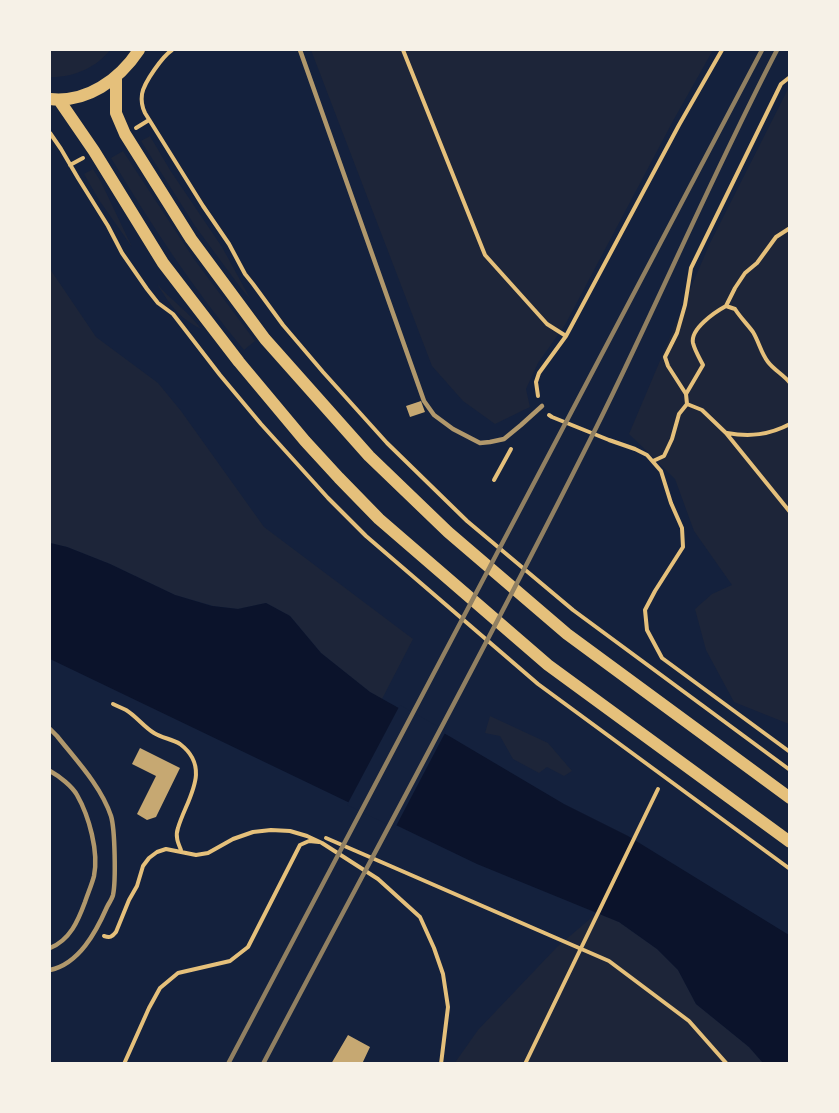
<!DOCTYPE html>
<style>
body{margin:0}
#map{position:relative;width:839px;height:1113px;overflow:hidden;background:#14213d;font-family:Ubuntu,sans-serif}
canvas{display:block}
.frame{position:absolute;inset:0;border:51px solid #f6f1e7;pointer-events:none}
</style>
<div id="map">
<canvas width="839" height="1113"></canvas>
<div class="frame"></div>
</div>
<script>
const ctx = document.querySelector('canvas').getContext('2d');
ctx.lineJoin = 'round';
function fill(path, color) {
  ctx.fillStyle = color;
  ctx.fill(path, 'evenodd');
}
function stroke(path, color, width, dash) {
  ctx.strokeStyle = color;
  ctx.lineWidth = width;
  ctx.lineCap = dash ? 'butt' : 'round';
  ctx.setLineDash(dash || []);
  ctx.stroke(path);
}
const green = new Path2D(`
 M50 50H110C96 68 72 78 50 77Z
 M311 50H713L673 121 565 325 538 363 526 389 530 407 495 424 463 401 432 366Z
 M789 87V724L734 702 706 650 695 609 712 594 732 585 694 531 675 479 629 434 709 245Z
 M150 136 170 170 222 247 251 300 240 287 195 226 141 141Z
 M123 151 194 259 255 341 244 350C194 290 151 225 111 158Z
 M93 169 101 182 132 247 99 200 84 174Z
 M50 269 96 337 158 383 181 411 264 527 413 639 382 699 370 692 321 653 290 616 266 603 238 609 213 606 175 595 110 564 67 547 50 543Z
 M157 284C171 300 189 312 201 329 178 317 171 306 157 284Z
 M490 716 548 743 572 771 564 776 547 767 539 773 513 759 500 736 485 733Z
 M597 913 619 922 657 949 678 970 696 1004 749 1047 763 1063 454 1064 478 1030 557 947Z`);
const water = new Path2D(`
 M50 543 67 547 110 564 175 595 212 606 238 609 266 603 290 616 321 653 370 692 449 736 564 804 628 836 789 935V1063H763L749 1047 696 1004 678 970 657 949 619 922 477 864 50 659Z`);
const pier = new Path2D(`
 M400 705 446 731 395 828 347 805Z`);
const building = new Path2D(`
 M421 401 425 412 410 417 406 406Z
 M140 748 180 768 156 817 147 820 137 814 156 776 132 764Z
 M348 1035 370 1047 362 1064H331Z`);
const path = new Path2D(`
 M172 50C163 56 144 82 142 94 141 101 142 107 145 113L203 206 229 244 245 274 253 284 283 325 323 372 387 443 467 521 573 610 790 770
 M403 50 485 255 547 324 566 336
 M136 128 149 120
 M50 133 61 149 78 178 108 226 122 253 147 289 158 303 173 314 220 375 261 424 328 498 366 536 538 684 790 869
 M70 165 83 158
 M726 306 735 288 745 273 757 263 776 237 790 228
 M686 394 668 366 665 357 677 333 685 305 691 268 781 84 790 77
 M538 396 536 382 539 373 566 336 679 125 722 50
 M687 404 686 394 703 365C700 359 695 351 693 343 690 329 715 312 726 306L735 309C740 317 747 324 753 332 759 342 761 353 768 362 774 370 784 375 790 383
 M549 415 552 417 609 440 635 449 647 455 661 471 671 503 682 528 683 547 655 591 645 610 647 630 662 658 790 752
 M727 433C750 437 769 435 790 424
 M653 461 664 456 672 439 679 414 687 404 702 410 726 433 790 512
 M494 480 511 449
 M113 704C117 706 122 708 126 710 136 716 144 727 154 733 162 738 172 739 180 744 213 769 186 800 178 828 175 836 178 843 181 850
 M326 838 609 961 689 1021 727 1064
 M104 936C110 938 112 937 116 932L129 900 137 886 143 866 149 858 157 852 166 849 196 855 208 853 233 839 253 832 271 830 290 831 307 836 322 843 378 879 420 917 434 948 443 974 448 1007 441 1064
 M124 1064 149 1008 160 988 178 973 230 961 248 947 300 845 309 841 319 842
 M525 1064 658 789`);
const service = new Path2D(`
 M300 50 424 401 434 415 453 429 480 443 490 442 504 439 521 425 542 406
 M50 729 57 736C76 760 101 786 111 816 115 829 116 881 113 895 112 899 109 903 107 907 96 932 79 964 50 970
 M50 771C59 776 72 786 77 795 89 816 99 852 94 876 92 884 88 893 85 902 78 921 70 940 50 948`);
const secondary = new Path2D(`
 M116 77V113L125 134 191 239 265 339 369 456 448 532 567 634 790 798
 M50 99C87 103 119 80 139 50
 M59 100 94 151 163 263 239 362 305 441 339 478 379 519 548 665 790 842`);
const rail = new Path2D(`
 M228 1064 762 50
 M263 1064C375 851 490 640 597 426 659 301 713 173 777 50`);
fill(green, '#1d2539');
fill(water, '#0b132b');
fill(pier, '#14213d');
fill(building, '#c6a872');
stroke(path, '#e5c07b', 4);
stroke(service, '#b1986c', 4.5);
stroke(secondary, '#e5c07b', 12);
stroke(rail, '#918062', 4.5);
</script>
